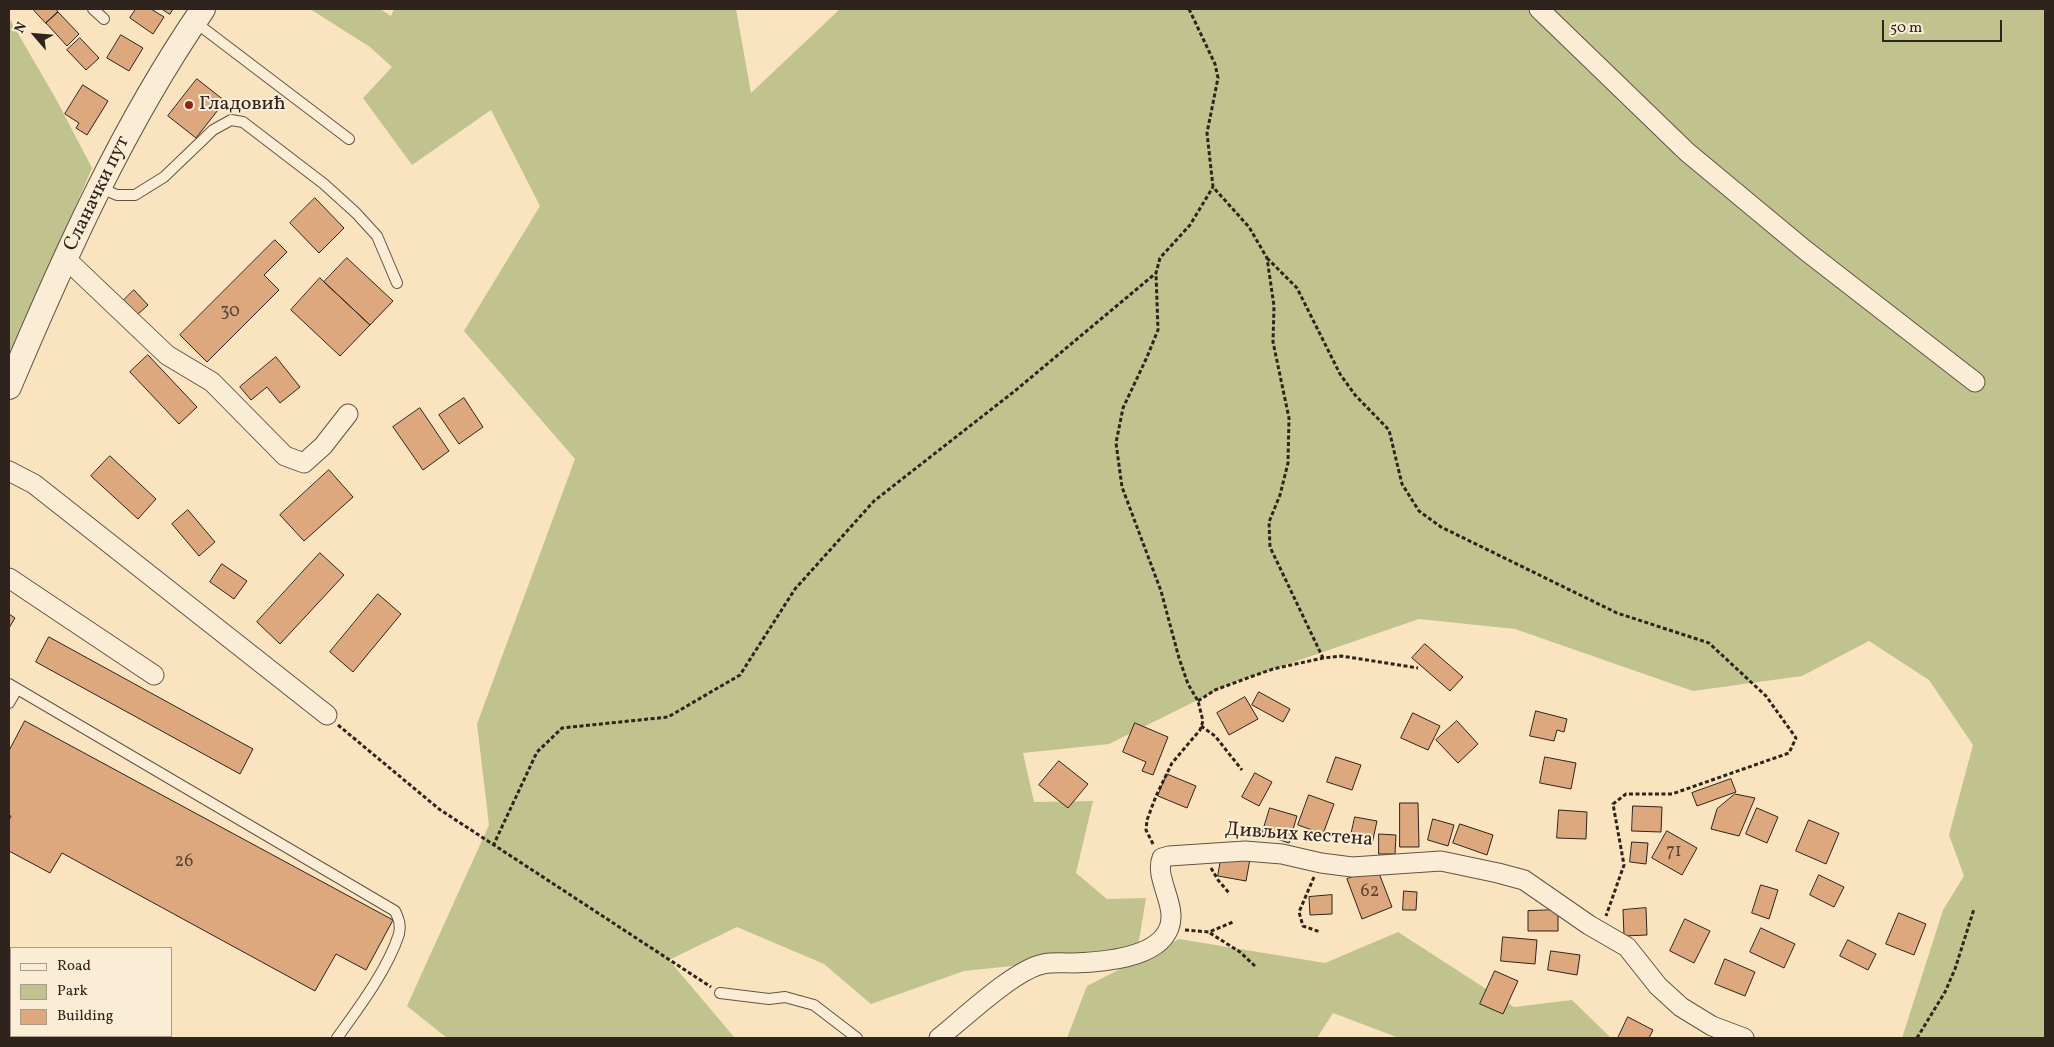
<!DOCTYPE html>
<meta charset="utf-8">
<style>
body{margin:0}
#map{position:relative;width:2054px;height:1047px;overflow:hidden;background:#f9e4bf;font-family:Vollkorn,serif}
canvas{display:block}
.frame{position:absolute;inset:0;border:10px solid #2f231d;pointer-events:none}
.legend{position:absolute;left:10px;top:947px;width:162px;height:90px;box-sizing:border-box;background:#fbedd5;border:1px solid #a99c8b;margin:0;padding:6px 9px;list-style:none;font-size:15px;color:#2f231d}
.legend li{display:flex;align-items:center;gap:10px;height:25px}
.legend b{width:25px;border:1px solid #a99c8b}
.north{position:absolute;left:10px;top:10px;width:50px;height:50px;-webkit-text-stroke:4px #fbedd5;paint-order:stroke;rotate:297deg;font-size:14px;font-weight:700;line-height:20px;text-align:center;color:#2f231d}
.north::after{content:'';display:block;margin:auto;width:18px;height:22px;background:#2f231d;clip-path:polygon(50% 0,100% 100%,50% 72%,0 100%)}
.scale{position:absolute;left:1882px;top:20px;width:120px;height:22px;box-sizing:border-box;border:2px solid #2f231d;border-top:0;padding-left:6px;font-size:15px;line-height:18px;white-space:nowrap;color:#2f231d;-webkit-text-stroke:4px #fbedd5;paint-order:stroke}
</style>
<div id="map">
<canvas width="2054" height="1047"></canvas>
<div class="frame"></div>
<ul class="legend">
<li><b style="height:6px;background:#fbedd5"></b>Road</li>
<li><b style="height:14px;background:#c1c38f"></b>Park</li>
<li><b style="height:14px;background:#dda87e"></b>Building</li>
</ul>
<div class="north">N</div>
<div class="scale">50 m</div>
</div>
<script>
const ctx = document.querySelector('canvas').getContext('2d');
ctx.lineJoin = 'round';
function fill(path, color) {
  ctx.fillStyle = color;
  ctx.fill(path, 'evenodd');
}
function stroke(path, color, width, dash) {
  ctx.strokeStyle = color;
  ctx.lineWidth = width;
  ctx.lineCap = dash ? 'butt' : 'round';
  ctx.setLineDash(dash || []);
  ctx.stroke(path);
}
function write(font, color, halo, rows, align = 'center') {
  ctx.font = font + ' Vollkorn,serif';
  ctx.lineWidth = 4;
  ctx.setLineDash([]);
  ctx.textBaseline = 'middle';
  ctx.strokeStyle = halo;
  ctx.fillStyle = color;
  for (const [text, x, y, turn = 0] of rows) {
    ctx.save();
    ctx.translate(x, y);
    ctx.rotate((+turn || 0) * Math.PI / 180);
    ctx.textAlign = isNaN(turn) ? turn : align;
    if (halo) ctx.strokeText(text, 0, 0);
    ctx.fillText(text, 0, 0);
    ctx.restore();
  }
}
const green = new Path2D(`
 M310 9H380L391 16 394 9H736L751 93 840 9H2045V1038H1902L1943 910 1964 876 1949 835 1973 745 1929 680 1869 641 1802 676 1693 691 1515 629 1419 619 1230 684 1109 744 1023 753 1034 802 1093 801 1076 873 1107 899 1146 898 1137 953 964 971 871 1004 824 964 737 927 669 960 735 1038H447L407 1006 489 825 477 724 575 459 464 331 540 206 491 110 412 165 363 98 392 67 370 47Z
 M9 18 56 99 92 168 9 362Z
 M1398 932 1514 1007 1572 1000 1611 1038H1399L1333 1013 1317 1038H1067L1087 986 1179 939 1325 963Z`);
const building = new Path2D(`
 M33 9H56L58 12 46 23Z
 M136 9H151L164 17 153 34 130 18Z
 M162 9H173L170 14Z
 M58 12 79 34 67 46 46 23Z
 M121 35 143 48 129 71 107 58Z
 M80 38 99 58 86 70 67 50Z
 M197 79 225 101 196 138 168 116Z
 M83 85 108 101 87 135 76 128 79 123 65 114Z
 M315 198 344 228 319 253 290 223Z
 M275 240 287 252 264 275 279 290 207 362 180 335Z
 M347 258 393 301 370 325 324 282Z
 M320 278 370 325 340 356 291 310Z
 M134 290 148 305 137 315 123 301Z
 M148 355 197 407 179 424 130 372Z
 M276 357 300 387 280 403 267 387 251 400 240 387Z
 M464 398 483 427 459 444 439 415Z
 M420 408 449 451 423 470 393 427Z
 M110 456 156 499 138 519 91 476Z
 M329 470 353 497 304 541 280 515Z
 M188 510 215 542 199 556 172 524Z
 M320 553 344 575 280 644 257 622Z
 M222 564 247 581 234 599 210 582Z
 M378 594 401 614 353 672 330 652Z
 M9 614 15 618 9 628Z
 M49 637 253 749 240 774 36 662Z
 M1425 644 1463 677 1450 691 1412 658Z
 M1259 692 1290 709 1283 722 1252 705Z
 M1245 697 1258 719 1229 735 1217 713Z
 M1536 711 1567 719 1564 732 1557 730 1554 741 1530 736Z
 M1413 713 1440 726 1428 750 1401 738Z
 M25 721 393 920 366 970 336 954 315 991 62 853 50 873 9 851V820L11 816 9 815V751Z
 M1457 721 1478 744 1458 763 1436 740Z
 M1135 723 1168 737 1153 775 1142 771 1146 762 1123 752Z
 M1336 757 1361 765 1352 790 1327 782Z
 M1545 757 1576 763 1571 789 1540 783Z
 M1059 761 1088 784 1068 808 1039 785Z
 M1255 773 1272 782 1259 806 1242 797Z
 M1167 774 1196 786 1187 808 1158 796Z
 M1731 779 1736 792 1697 806 1692 793Z
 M1735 794 1755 798 1739 836 1711 829 1717 809Z
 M1309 795 1334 804 1323 834 1298 825Z
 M1400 803H1418L1419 847H1400Z
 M1633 806 1662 807 1661 832 1632 831Z
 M1270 808 1297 816 1289 843 1262 834Z
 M1757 808 1778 817 1767 843 1746 834Z
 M1559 810 1587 812 1586 839 1557 838Z
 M1355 817 1377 821 1372 844 1350 840Z
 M1433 819 1454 825 1448 846 1428 840Z
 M1809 820 1839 833 1826 864 1796 851Z
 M1460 824 1493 835 1487 855 1453 843Z
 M1667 831 1697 848 1682 875 1652 858Z
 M1379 834 1396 835 1395 854H1379Z
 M1632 842 1648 843 1646 864 1630 862Z
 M1222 854 1250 859 1246 881 1218 876Z
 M1377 868 1392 907 1362 919 1347 879Z
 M1819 875 1844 887 1834 907 1810 895Z
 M1761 885 1778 890 1769 919 1752 913Z
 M1404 891 1417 892 1416 910H1403Z
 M1332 895V914L1310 915 1309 897Z
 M1646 908 1647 935 1624 936 1623 910Z
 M1558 910V931H1528V911Z
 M1899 913 1926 924 1914 955 1886 944Z
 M1685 919 1710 931 1694 963 1670 951Z
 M1761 928 1795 944 1784 968 1750 952Z
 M1503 937 1537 940 1535 964 1501 961Z
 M1848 940 1876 954 1868 970 1840 956Z
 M1551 951 1580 955 1577 975 1548 970Z
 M1725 959 1755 972 1745 996 1715 984Z
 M1495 971 1518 981 1503 1014 1480 1004Z
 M1628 1017 1653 1030 1649 1038H1618Z`);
const path = new Path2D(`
 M1189 9 1215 64 1218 78 1207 133 1213 187 1249 227 1267 258 1274 306 1273 342 1289 418 1288 463 1280 495 1269 522 1270 547 1323 658
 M1267 258 1297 288 1340 374 1355 395 1389 430 1402 484 1419 511 1441 527 1617 613 1709 643 1766 696 1796 738 1789 753 1672 794H1626L1613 804 1624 865 1606 916
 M1198 701 1215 690 1253 676 1273 669 1323 658 1341 656 1418 668
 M338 725 439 809 711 987
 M1201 726 1215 736 1242 770
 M1153 844 1146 830 1147 820 1156 796 1172 763 1200 730 1203 721 1198 701 1188 684 1179 658 1161 591 1122 487 1116 443 1123 408 1147 357 1158 330 1156 274
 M493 846 537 752 562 728 668 717 740 675 795 589 874 501 1016 390 1156 273 1160 258 1190 225 1213 187
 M1211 868 1218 880 1229 893
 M1314 877 1299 912 1303 926 1320 932
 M1185 930 1209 932 1233 922
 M1210 933 1240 952 1255 966
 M1917 1038 1945 992 1955 969 1974 909`);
const service = new Path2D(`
 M93 9 104 19
 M195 22 349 139
 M100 188 117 195H135L164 177 213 130 231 120 243 122 324 184 356 213 377 236 397 283
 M9 684 395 911C399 919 401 925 399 934 388 969 358 1009 337 1038
 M9 703 17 689
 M720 993 769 999 785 997 814 1005 857 1038`);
const minor = new Path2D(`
 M1539 9 1687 152 1805 250 1975 382
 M66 259 167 355 212 382 285 456 304 463 323 446 348 414
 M9 471 34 484 327 715
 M9 578 154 675
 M939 1038C964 1018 1014 970 1043 964 1053 962 1064 963 1074 963 1101 962 1157 959 1169 928 1178 906 1154 878 1162 858L1169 856 1245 851 1282 854 1321 863 1352 867 1441 861 1498 873 1524 880 1589 925 1627 947 1658 986 1681 1007 1712 1026 1744 1038`);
const tertiary = new Path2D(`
 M9 387C64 257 123 125 203 9`);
const markers = [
 [189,105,5,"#8f2418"]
];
const numberNames = [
 ["30",230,313],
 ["71",1674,853],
 ["26",184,863],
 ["62",1370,893]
];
const poiNames = [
 ["Гладовић",199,105]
];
const streetNames = [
 ["Сланачки пут",98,194,-64],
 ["Дивљих кестена",1299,836,4]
];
fill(green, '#c1c38f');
fill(building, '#dda87e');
stroke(building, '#2f231d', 1);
stroke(service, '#625346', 12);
stroke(minor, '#625346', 21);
stroke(tertiary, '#625346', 26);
stroke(path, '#2f231d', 3, [4, 2.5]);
stroke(service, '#fbedd5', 10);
stroke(minor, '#fbedd5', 19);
stroke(tertiary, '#fbedd5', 24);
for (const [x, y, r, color] of markers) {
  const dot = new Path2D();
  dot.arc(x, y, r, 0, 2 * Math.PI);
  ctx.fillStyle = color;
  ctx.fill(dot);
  stroke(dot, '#fbedd5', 2);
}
write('18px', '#5a4435', null, numberNames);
write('20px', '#2f231d', '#fbedd5', poiNames, 'left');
write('20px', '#2f231d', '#fbedd5', streetNames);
</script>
